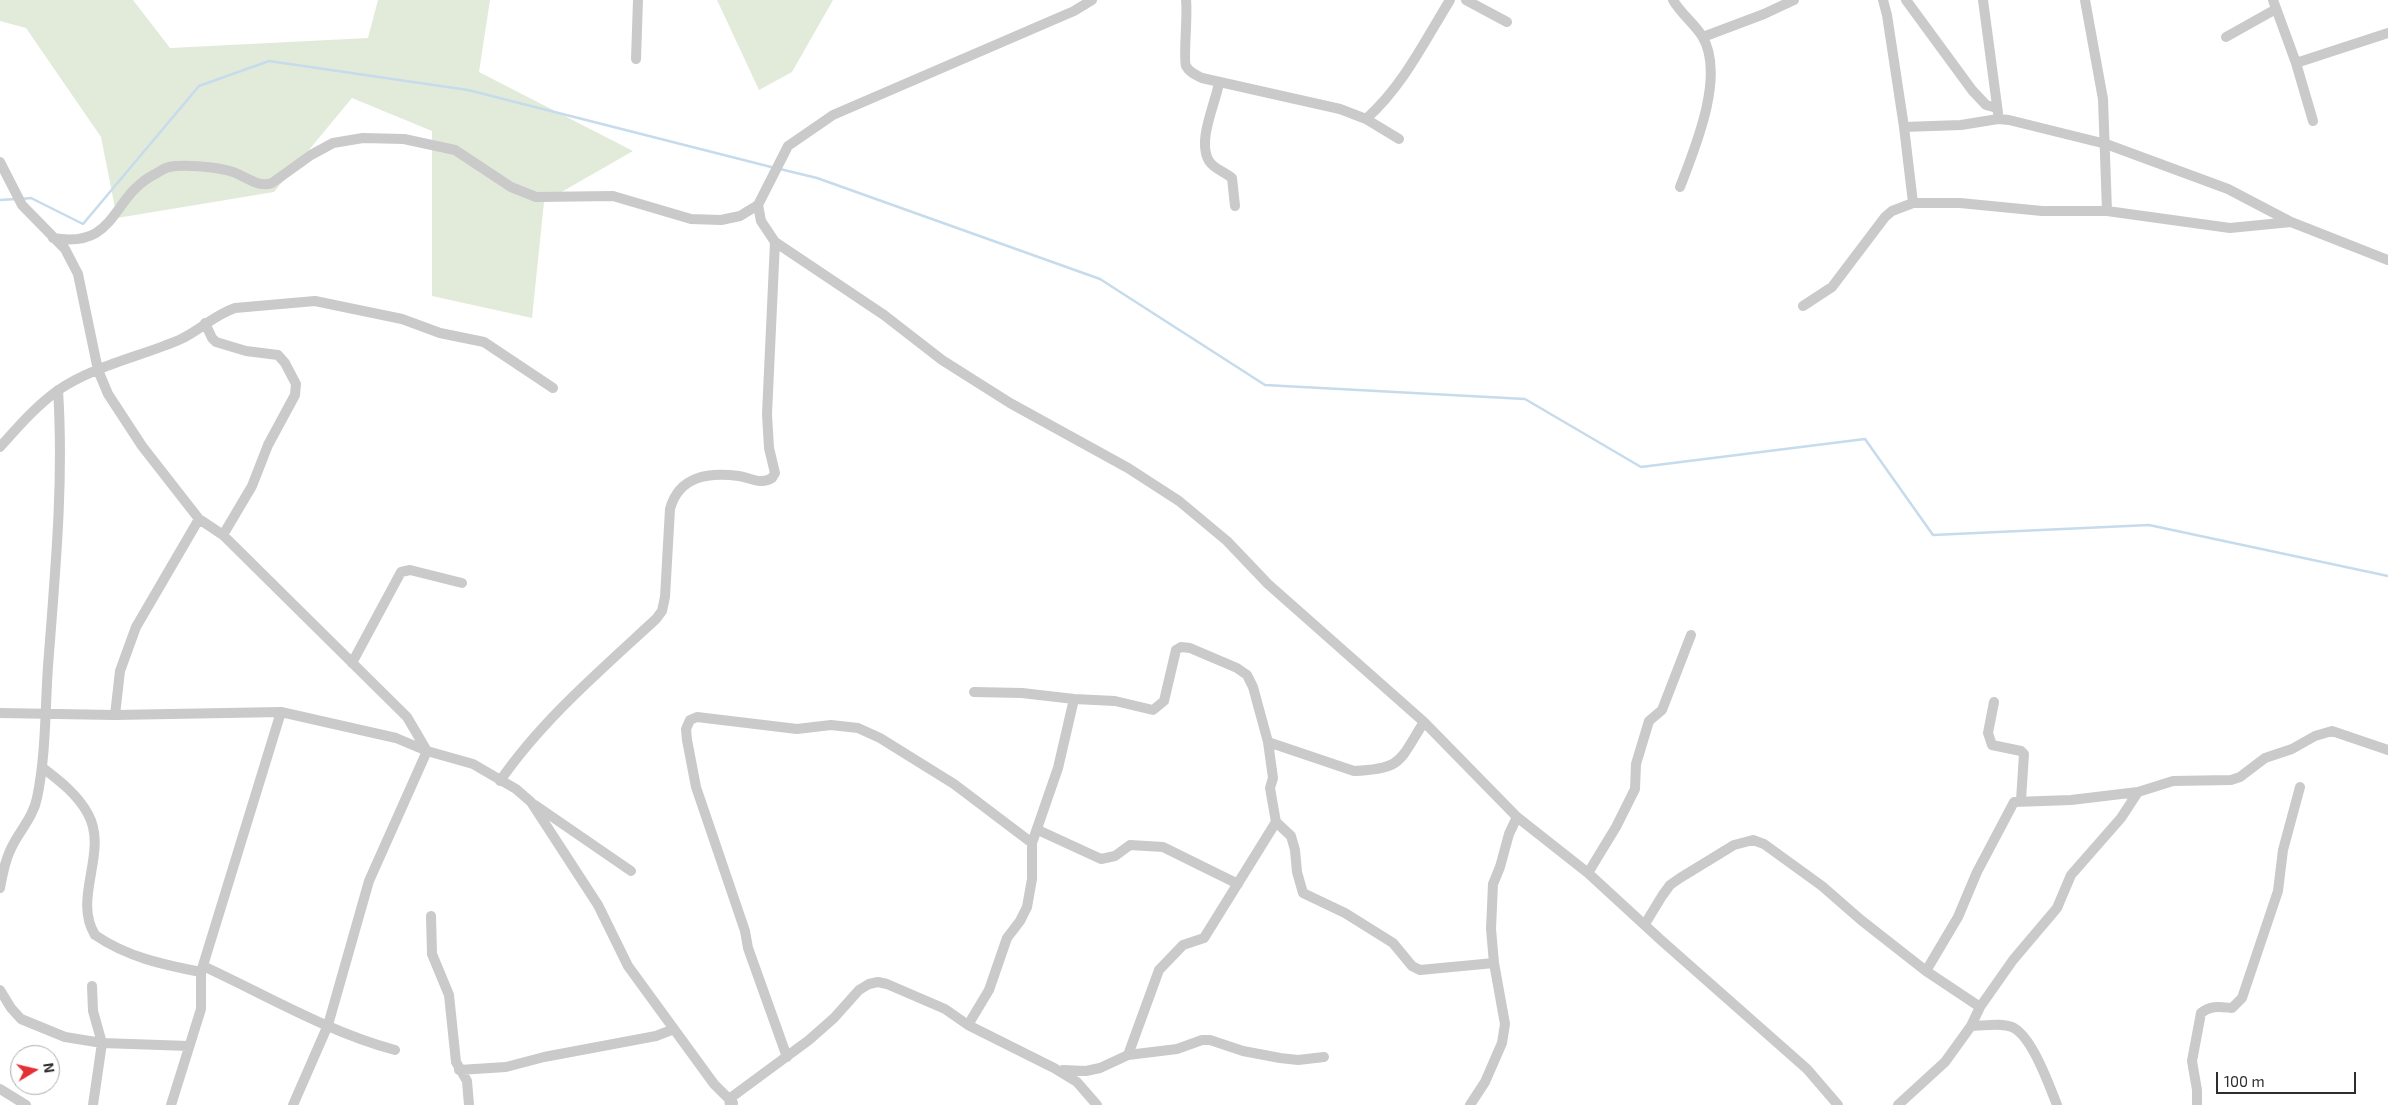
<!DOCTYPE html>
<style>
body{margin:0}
#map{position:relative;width:2388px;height:1105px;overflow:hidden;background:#fff;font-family:"Exo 2",sans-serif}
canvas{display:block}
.north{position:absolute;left:10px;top:1045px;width:50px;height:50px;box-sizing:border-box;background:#fff;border:1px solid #ababab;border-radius:50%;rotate:81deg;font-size:14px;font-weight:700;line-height:20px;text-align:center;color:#2d2d2d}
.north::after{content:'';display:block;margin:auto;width:18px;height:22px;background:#e42f34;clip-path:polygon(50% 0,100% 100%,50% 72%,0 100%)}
.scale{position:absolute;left:2216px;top:1072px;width:140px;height:22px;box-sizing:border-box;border:2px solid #2d2d2d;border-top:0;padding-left:6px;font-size:15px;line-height:18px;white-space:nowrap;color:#2d2d2d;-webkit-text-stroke:4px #fff;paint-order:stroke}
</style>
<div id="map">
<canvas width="2388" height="1105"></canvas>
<div class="north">N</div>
<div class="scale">100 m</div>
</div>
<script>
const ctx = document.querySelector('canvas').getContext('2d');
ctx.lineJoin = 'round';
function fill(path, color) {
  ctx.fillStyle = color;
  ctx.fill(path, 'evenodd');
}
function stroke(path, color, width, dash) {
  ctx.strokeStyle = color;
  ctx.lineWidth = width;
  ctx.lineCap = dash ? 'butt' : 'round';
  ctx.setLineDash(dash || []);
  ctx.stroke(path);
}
const green = new Path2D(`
 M0 0H133L170 48 368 38 378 0H490L479 72 633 151 544 202 532 318 432 296V131L352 98 274 192 117 218 101 137 26 28 0 21Z
 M717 0H833L792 72 759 90Z`);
const stream = new Path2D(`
 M780 169 817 178 1100 279 1265 385 1525 399 1641 467 1865 439 1933 535 2149 525 2388 576
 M21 199 31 198 83 224 199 86 269 61 468 90 775 168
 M0 200 16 199`);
const minor = new Path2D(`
 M1092 0 1074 11 833 115 788 146 758 205 761 221 775 242 884 315 942 360 1010 403 1128 468 1179 501 1227 541 1268 584 1424 722 1517 817 1588 873 1662 941 1807 1069 1838 1105
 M1186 0C1188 14 1183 60 1186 66 1189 72 1196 75 1202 78L1340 109 1366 119 1399 139
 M1466 0 1507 22
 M1673 0C1681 14 1694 23 1702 36 1726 75 1695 148 1680 187
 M1883 0 1887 15 1904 127 1913 203
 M1906 0 1972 90 1986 105 1997 108
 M1983 0 1998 113
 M2085 0 2103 99 2107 211
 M2273 0 2296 63 2313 121
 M1703 37 1764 14 1794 0
 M2226 37 2276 9
 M636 59 638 0
 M2296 63 2388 33
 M1219 83C1215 105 1197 141 1209 161 1214 169 1225 172 1232 178L1235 206
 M1366 119C1403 86 1424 42 1450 0
 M1904 127 1961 125 1998 119 2009 120 2106 144 2228 189 2291 222 2388 260
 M0 162 22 205 65 249 78 274 98 370 108 394 142 446 199 519 223 535 407 717 427 751 369 881 328 1025 293 1105
 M53 238C118 249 110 197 155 174 159 172 164 168 169 167 184 164 219 167 233 172 247 177 258 188 272 183L311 155 333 143 363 138 404 139 455 150 511 187 536 197 613 196 691 219 721 220 740 216 758 205
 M1803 306 1832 287 1885 217 1892 211 1913 203H1960L2042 211H2107L2230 228 2291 222
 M205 323 212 338 216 342 246 351 278 355 285 363 296 384 295 395 268 445 252 486 223 535
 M0 447C18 427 35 407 57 391 93 366 139 357 179 340 199 331 214 315 235 308L315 301 402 319 440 333 484 342 553 388
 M352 663 401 572 410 570 462 583
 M1074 699 1115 701 1153 710 1164 701 1176 650 1181 647 1190 648 1237 668 1247 675 1253 687 1268 742 1273 778 1270 788 1276 822 1204 938 1183 945 1159 970 1128 1055
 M1994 702 1988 733 1992 745 2021 751 2024 754 2021 800
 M0 713 115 715 281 712 396 738 427 751 473 764 516 789 531 802 598 905 628 966 714 1084 729 1099 730 1105
 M115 715 120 671 136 627 199 519
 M1268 742 1354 771C1403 769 1399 761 1424 722
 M43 768C60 781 78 795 88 814 109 852 72 898 95 935 127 957 164 965 201 972
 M500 781C542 720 602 669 656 619L662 611 665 597 670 509C679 476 708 472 739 476 751 478 761 485 772 478L775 473 769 448 767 414 775 242
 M535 805 631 871
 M1276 822 1291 836 1295 850 1297 872 1303 893 1345 913 1393 943 1412 966 1420 970 1494 963
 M1038 830 1101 859 1115 856 1130 845 1163 847 1238 884
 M1588 873 1616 827 1635 789 1636 764 1649 721 1662 710 1691 635
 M0 888C3 872 6 856 15 841 23 827 34 814 37 798 46 755 45 710 48 666 55 574 64 482 58 390
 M431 916 432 954 449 995 456 1062 467 1081 469 1105
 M1645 924 1662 896 1670 885 1680 878 1734 845 1753 840 1764 844 1822 886 1861 920 1926 971 1980 1007
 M203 966C266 995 328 1032 395 1050
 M1926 971 1958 917 1977 872 2014 802 2071 800 2138 792 2173 781 2231 780 2240 777 2265 758 2292 749 2315 736 2332 731 2388 750
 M92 986 93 1011 102 1043 93 1105
 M0 990 11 1008 21 1019 65 1037 102 1043 189 1046
 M968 1025 989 990 1007 938 1020 921 1027 907 1032 879V843L1058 768 1074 699 1022 693 974 692
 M1971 1026C1984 1026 2003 1022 2014 1028 2033 1039 2049 1085 2057 1105
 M787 1057 748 948 745 931 696 787 687 740 686 729 690 720 697 717 797 729 831 725 858 728 880 738 954 784 1032 843
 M459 1070 506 1067 544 1057 656 1036 674 1029
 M1063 1070 1086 1071 1100 1068 1128 1055 1177 1049 1202 1040H1210L1243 1051 1280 1058 1298 1060 1324 1057
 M0 1089 26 1105
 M733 1103 729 1099 809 1040 834 1018 859 990 869 984 878 982 887 984 945 1009 968 1025 1054 1068 1077 1082 1097 1105
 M171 1105 201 1009V972L281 712
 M1470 1105 1485 1082 1502 1043 1505 1024 1494 963 1491 929 1493 884 1500 867 1509 834 1517 817
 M1898 1105 1945 1062 1971 1026 1980 1007 2013 960 2057 908 2071 875 2121 818 2138 792
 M2197 1105V1090L2192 1061 2201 1013C2211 1005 2220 1007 2232 1008L2242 998 2278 891 2283 850 2300 787`);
fill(green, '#e2ebda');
stroke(stream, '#c6dbeb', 2.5);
stroke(minor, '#cacaca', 10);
</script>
